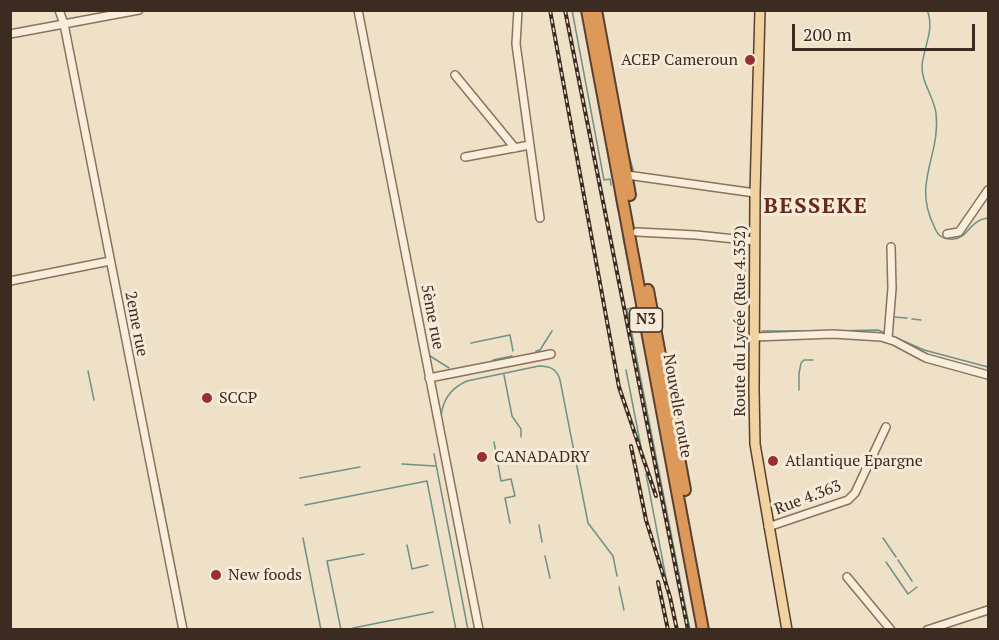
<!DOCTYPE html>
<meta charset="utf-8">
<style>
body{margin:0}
#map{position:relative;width:999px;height:640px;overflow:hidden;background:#efe0c8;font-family:"PT Serif",serif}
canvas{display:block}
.frame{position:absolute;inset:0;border:12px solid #3b2b20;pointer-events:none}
.scale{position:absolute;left:792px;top:24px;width:183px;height:27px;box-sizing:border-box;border:3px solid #3b2b20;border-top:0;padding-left:8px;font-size:18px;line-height:21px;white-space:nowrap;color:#3b2b20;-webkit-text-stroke:4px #f6ebd8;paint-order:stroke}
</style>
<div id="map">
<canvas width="999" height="640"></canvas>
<div class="frame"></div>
<div class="scale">200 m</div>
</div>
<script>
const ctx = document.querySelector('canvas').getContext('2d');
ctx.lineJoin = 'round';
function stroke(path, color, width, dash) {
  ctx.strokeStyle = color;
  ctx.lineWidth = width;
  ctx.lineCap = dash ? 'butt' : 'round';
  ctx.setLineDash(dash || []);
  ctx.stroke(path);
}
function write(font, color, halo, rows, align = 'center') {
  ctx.font = font + ' "PT Serif",serif';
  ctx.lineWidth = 6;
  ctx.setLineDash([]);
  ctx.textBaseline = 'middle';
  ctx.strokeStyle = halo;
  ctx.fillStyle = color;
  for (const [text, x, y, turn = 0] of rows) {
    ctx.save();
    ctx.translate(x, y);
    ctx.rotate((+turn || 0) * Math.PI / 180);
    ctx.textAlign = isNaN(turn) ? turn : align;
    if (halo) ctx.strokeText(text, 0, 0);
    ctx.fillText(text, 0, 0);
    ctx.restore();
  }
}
const stream = new Path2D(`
 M572 10 604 180 610 179 611 185
 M927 10C935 28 924 47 922 65 921 82 934 97 936 113 941 156 912 182 934 226 937 234 941 239 950 239 968 241 968 220 988 218
 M628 152 634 173
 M615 194 618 210
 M623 237 637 307 627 309 690 630
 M744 289 745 258
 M744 308 745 293
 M893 317 907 318
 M912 319 921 320
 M762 331H810
 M812 331H820
 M833 331 878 330 885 333
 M892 336 924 350 988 367
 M744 339V311
 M471 343 510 335 513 351
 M536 353V351L540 350 552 331
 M427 354 449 368
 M493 360 512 356
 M626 370 641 447
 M88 371 94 400
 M504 375 512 416 521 429V437
 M799 390V374L801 363 804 360H813
 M441 418C442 400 451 388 467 381L539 366C550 366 557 369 560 380L588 523 613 556 617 576
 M494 442 501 481 511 479 515 496 505 498 510 523
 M434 454 468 630
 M402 464 435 466
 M156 473 164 510
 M646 474 676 630
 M300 478 360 467
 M305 505 427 481 456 630
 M166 522 187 630
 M539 525 542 542
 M303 538 321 630
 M883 538 896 557
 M407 545 412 569 428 565
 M545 556 550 578
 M898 560 912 581
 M886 562 908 594 917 587
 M619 587 624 610
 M353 628 433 612
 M341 630 327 561 364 554`);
const minor = new Path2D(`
 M59 10 64 24 183 630
 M358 10 479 630
 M518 10 516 44 540 218
 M10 34 139 10
 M455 75 515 148
 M465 157 530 145
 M627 175 755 193
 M637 232 696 235 755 241
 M947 234 959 232 988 190
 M10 281 110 261
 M754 337 833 334 881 337 894 341 926 358 988 375
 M888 338 892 288 891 247
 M429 378 551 354
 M768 527 848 500 855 493 886 427
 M847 577 891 630
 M927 630 988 610`);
const major = new Path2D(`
 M760 10 755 193 754 389 755 444 787 630`);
const highway = new Path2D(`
 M587 10 703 630
 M596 10 630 195
 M648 290 685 490`);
const rail = new Path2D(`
 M550 10 619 387 656 496
 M565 10 688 630
 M631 446 646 520 670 597 677 630
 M658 582 668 630`);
const markers = [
 [750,60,6,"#9a2d36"],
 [207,398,6,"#9a2d36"],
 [482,457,6,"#9a2d36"],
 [773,461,6,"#9a2d36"],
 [216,575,6,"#9a2d36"]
];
const shields = [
 [646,320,33]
];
const shieldNames = [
 ["N3",646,320]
];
const poiNames = [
 ["ACEP Cameroun",738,60,"right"],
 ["SCCP",219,398],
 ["CANADADRY",494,457],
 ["Atlantique Epargne",785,461],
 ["New foods",228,575]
];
const streetNames = [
 ["5ème rue",432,317,79],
 ["Route du Lycée (Rue 4.352)",740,321,-90],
 ["2eme rue",136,324,79],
 ["Nouvelle route",677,406,80],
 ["Rue 4.363",808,498,-21]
];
const districtNames = [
 ["BESSEKE",816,207]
];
stroke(stream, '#6f9186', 1.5);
stroke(minor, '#8b725d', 10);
stroke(major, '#594031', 12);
stroke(highway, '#594031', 14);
stroke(minor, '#f9eedb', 7);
stroke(major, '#f1d2a1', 9);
stroke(highway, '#dc995a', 10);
stroke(rail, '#3b2b20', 4);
stroke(rail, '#f6ebd8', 1.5, [4.5]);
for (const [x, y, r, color] of markers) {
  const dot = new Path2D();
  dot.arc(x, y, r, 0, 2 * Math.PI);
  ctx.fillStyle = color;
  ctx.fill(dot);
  stroke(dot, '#f6ebd8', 2);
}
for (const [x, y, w] of shields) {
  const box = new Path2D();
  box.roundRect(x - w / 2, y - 12, w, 24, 4.5);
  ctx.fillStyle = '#f6ebd8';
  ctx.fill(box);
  stroke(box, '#3b2b20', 1.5);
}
write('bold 15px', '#3b2b20', null, shieldNames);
write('16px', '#3b2b20', '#f6ebd8', poiNames, 'left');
write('16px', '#3b2b20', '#f6ebd8', streetNames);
ctx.letterSpacing = '1.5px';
write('bold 22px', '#682920', '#f6ebd8', districtNames);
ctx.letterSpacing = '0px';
</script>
